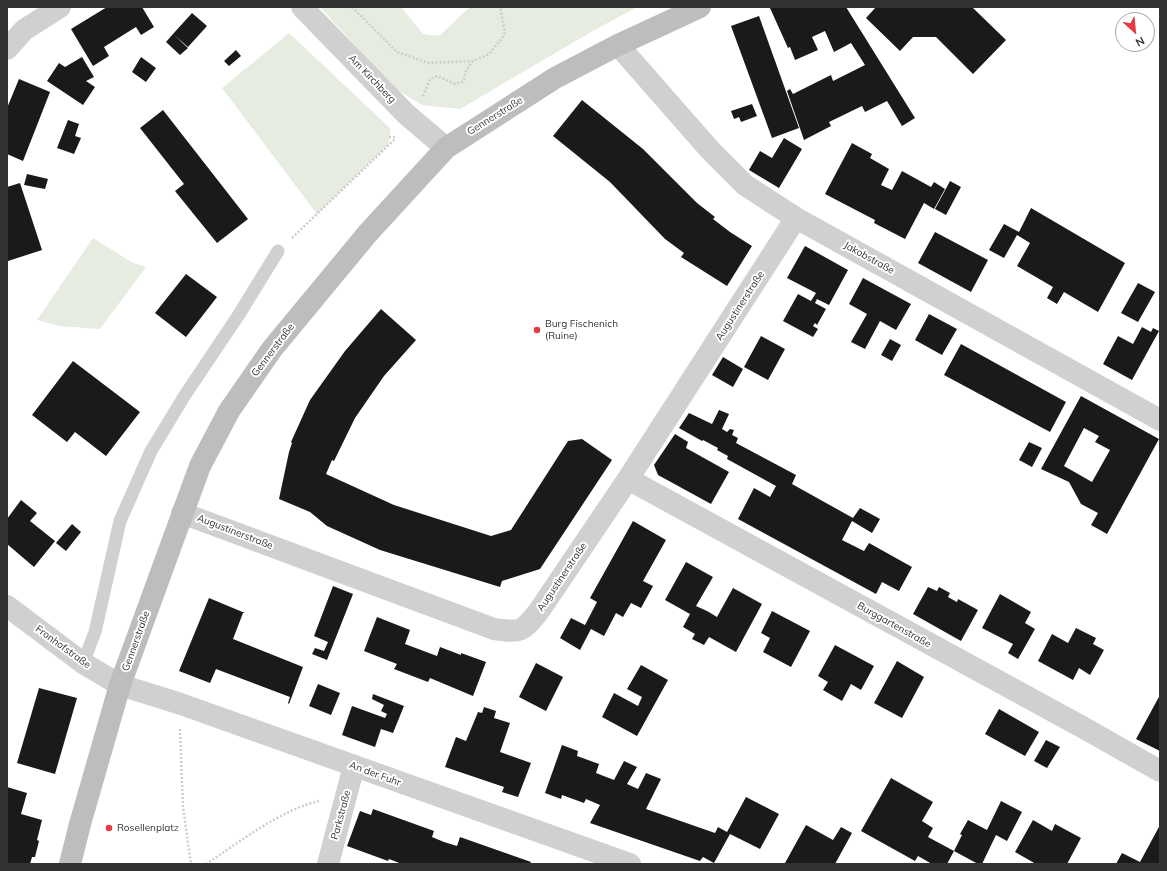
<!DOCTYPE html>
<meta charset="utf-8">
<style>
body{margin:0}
#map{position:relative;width:1167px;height:871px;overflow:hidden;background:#fff;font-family:Mulish,sans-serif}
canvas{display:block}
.frame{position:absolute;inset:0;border:8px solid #333;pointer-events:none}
.north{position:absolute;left:1115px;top:12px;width:40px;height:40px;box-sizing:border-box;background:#fff;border:1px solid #adadad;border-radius:50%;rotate:153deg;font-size:11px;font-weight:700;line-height:16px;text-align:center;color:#333}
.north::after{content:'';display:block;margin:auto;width:14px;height:18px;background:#e63946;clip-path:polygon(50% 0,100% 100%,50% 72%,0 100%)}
</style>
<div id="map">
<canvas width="1167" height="871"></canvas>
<div class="frame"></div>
<div class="north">N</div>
</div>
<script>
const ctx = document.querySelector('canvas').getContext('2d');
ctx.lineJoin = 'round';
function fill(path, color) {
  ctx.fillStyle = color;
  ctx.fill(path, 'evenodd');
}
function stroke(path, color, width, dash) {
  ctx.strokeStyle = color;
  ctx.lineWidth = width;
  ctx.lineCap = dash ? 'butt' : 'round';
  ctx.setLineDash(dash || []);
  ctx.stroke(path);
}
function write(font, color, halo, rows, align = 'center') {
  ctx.font = font + ' Mulish,sans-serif';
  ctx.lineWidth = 4;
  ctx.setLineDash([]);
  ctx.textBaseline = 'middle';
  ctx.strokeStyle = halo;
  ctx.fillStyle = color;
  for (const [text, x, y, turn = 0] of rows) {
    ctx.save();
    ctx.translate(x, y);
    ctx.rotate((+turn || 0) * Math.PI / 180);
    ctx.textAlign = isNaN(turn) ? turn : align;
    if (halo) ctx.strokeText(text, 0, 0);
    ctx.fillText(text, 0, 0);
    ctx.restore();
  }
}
const green = new Path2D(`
 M320 7H401L423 34 439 36 470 7H637L591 32 460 109 422 105 394 88Z
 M289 33 391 129 388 145 317 214 222 88Z
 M93 238 133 263 146 267 100 329 59 326 37 320Z`);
const building = new Path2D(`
 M107 7H142L154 27 141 35 136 27 104 47 109 56 93 66 71 29Z
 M773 7H846L915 118 902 126 887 101 865 112 862 106 829 122 831 126 804 140 787 91 790 89 793 94 831 75 833 81 865 65 851 43 834 52 825 31 812 37 818 50 795 60 790 47 788 48 770 8Z
 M876 7H972L1006 40 973 74 936 37H913L900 51 866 18Z
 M192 13 207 26 188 47 173 34Z
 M759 16 799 128 772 138 731 26Z
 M173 34 188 48 180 55 166 42Z
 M236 50 241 56 229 66 224 61Z
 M82 57 94 77 86 81 95 87 83 105 47 81 59 63 65 67Z
 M141 57 156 68 146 82 132 72Z
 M19 79 50 92 23 161 7 154V108Z
 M582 100 643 149 697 203 715 217 713 219 730 232 752 246 727 286 681 257 684 253 665 239 610 182 553 136Z
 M752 104 757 116 741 122 739 117 734 119 731 111Z
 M163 110 248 219 217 243 175 191 184 184 140 128Z
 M68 120 79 124 75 136 81 138 74 154 57 148Z
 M784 138 802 149 779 188 749 170 760 151 772 158Z
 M852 143 872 154 870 158 889 169 881 185 892 190 902 171 931 187 934 182 945 189 934 209 924 203 905 239 874 223 875 220 825 194Z
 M27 174 48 179 45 189 24 185Z
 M950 181 961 187 946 215 935 209Z
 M20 183 42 250 8 261 7 257V187Z
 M1031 208 1125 263 1098 312 1064 292 1057 304 1047 298 1053 287 1017 266 1030 243 1017 235 1004 258 989 250 1004 224 1019 232Z
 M935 232 988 260 971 292 918 263Z
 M805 246 848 270 829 305 817 299 815 303 826 309 817 325 815 323 813 326 818 329 813 337 783 321 798 294 811 301 816 293 787 278Z
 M186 274 217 297 186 337 155 313Z
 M863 278 911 304 896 330 880 321 865 349 851 342 867 314 849 304Z
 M1138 283 1155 292 1138 322 1121 313Z
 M381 309 416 340 384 376 355 418 334 461 332 460 326 474 394 505 491 536 511 530 568 441 582 439 612 460 540 569 502 581 500 587 380 550 327 526 310 512 279 499 289 452 292 443 291 442 310 400 345 351Z
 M929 314 957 329 942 355 915 340Z
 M1142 327 1151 332 1153 328 1159 331 1132 380 1103 364 1118 336 1133 344Z
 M761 336 785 349 768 380 744 367Z
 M890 339 901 345 892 361 881 355Z
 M961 344 1066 402 1050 432 944 375Z
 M723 357 743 369 733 387 712 375Z
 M73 361 140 412 106 456 75 432 67 442 32 415Z
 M1081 396 1159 439 1107 534 1091 525 1098 513 1081 504 1069 482 1041 469ZM1084 428 1099 436 1095 442 1110 450 1092 482 1064 466Z
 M719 410 729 414 722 429 727 432 730 429 734 430 732 435 738 438 736 443 796 475 792 484 853 518 860 508 880 519 872 533 852 521 842 540 864 551 869 543 912 567 899 591 882 582 876 594 738 519 754 488 770 497 776 486 727 459 728 456 717 450 718 448 703 440 702 441 679 428 689 413 712 424Z
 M675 434 688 442 686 448 729 472 711 504 658 475 654 465Z
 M1029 442 1042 448 1032 467 1019 460Z
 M21 500 37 513 30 521 55 541 34 567 7 544V519Z
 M633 521 666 540 643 581 653 586 641 608 631 603 623 617 616 613 604 636 591 629 580 650 560 638 571 618 585 625 597 602 590 598Z
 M72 524 81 532 66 551 56 543Z
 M686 562 713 577 696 606 707 611 717 617 733 588 762 604 736 652 709 637 704 645 692 639 695 634 683 627 690 614 665 600Z
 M333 586 353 594 327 660 312 654 315 648 324 651 328 642 314 636Z
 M928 587 937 591 939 587 950 593 948 597 957 602 958 599 978 610 961 641 913 614Z
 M1000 594 1031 612 1025 623 1035 629 1018 659 1008 653 1013 644 982 628Z
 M209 598 245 613H243L233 639 303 667 289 704 288 703 290 697 216 669 210 683 179 671Z
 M772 611 810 631 791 667 763 652 770 638 761 633Z
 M377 617 410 630 405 644 437 656 440 647 461 655V653L486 662 473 696 430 678 428 682 394 669 397 664 364 651Z
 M1076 628 1096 638 1093 644 1104 650 1090 675 1079 668 1073 680 1038 661 1052 634 1068 643Z
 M835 645 874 666 861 690 851 684 842 701 823 690 828 682 818 676Z
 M897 661 924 677 902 718 874 703Z
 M536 663 563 677 546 711 519 697Z
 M641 665 668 680 637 736 602 717 614 693 638 706 642 697 627 689Z
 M318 684 340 693 331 715 309 706Z
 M39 688 77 698 55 774 17 763Z
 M373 694 404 706 393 733 381 729 375 747 342 735 352 706 385 718 387 714 381 711 384 705 372 699Z
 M1160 695V751L1136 739Z
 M484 707 496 711 494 718 510 723 500 752 531 763 518 797 502 792 504 787 445 767 456 737 466 741 478 712 482 713Z
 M999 709 1039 732 1025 756 985 734Z
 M1046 740 1060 747 1047 768 1034 761Z
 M562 745 578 751 577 756 599 764 596 773 614 780 624 761 637 767 627 784 638 789 646 773 661 779 646 809 715 833 718 827 727 832 746 797 779 814 760 849 730 834 714 863 703 857 700 861 590 823 600 805 586 799 584 803 562 795 561 799 545 793Z
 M891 778 933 802 922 821 933 828 928 837 954 851 947 864H932L918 856 915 861 861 831Z
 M7 787 27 793 21 814 42 820 37 840 39 841 35 857H32L30 864H7Z
 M1001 801 1022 812 1007 841 996 835 982 864H978L954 851 962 835 960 834 968 820 987 830Z
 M373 809 434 831 432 837 444 842 457 846 460 837 531 862 530 864H402L389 859 388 861 347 846 360 811 371 815Z
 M1033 820 1052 831 1055 824 1081 838 1067 864H1036L1015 852Z
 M806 825 833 840 841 827 852 833 835 864 785 863Z
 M1160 825V864H1116L1122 853 1140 862Z`);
const path = new Path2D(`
 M352 7 397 52 429 63 473 61 489 54 503 37 505 32 500 7
 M423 96 430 79 437 76 455 84 464 81 466 70 473 61
 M389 137H395
 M292 238 396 138
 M180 729 183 807 191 864
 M206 864C240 842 280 810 319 801`);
const lane = new Path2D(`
 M83 663 95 632 120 521 151 451 185 395 238 316 278 251`);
const street = new Path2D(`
 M302 7 406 114 446 148
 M618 45 710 150 745 185 796 218 1160 420
 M7 49 24 30 60 7
 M628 479 1084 728 1160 771
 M182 513 494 629C522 633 522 632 539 611L628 479 796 218
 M7 606 83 663 120 685 178 703 630 864
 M328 864 354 766`);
const secondary = new Path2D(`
 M70 864 80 824 120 685 200 466 229 411 272 349 368 233 446 148 555 78 618 45 700 7`);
const markers = [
 [537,330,4,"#e63946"],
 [109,828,4,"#e63946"]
];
const streetNames = [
 ["Am Kirchberg",372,79,46],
 ["Gennerstraße",495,116,-32],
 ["Jakobstraße",869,258,29],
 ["Augustinerstraße",740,306,-57],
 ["Gennerstraße",273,350,-53],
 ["Augustinerstraße",235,532,21],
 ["Augustinerstraße",562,577,-56],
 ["Burggartenstraße",894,625,29],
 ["Gennerstraße",136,641,-70],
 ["Fronhofstraße",63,647,36],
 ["An der Fuhr",375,774,20],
 ["Parkstraße",341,815,-75]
];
const poiNames = [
 ["Burg Fischenich",545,324],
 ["(Ruine)",545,336],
 ["Rosellenplatz",117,828]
];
fill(green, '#e6ecdf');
fill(building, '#1a1a1a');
stroke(path, '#cdcdcd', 2.5, [2, 2]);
stroke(lane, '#d0d0d0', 13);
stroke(street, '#d0d0d0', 22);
stroke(secondary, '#bdbdbd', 22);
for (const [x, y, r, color] of markers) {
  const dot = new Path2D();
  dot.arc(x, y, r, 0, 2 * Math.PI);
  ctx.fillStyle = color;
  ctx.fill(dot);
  stroke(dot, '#fff', 1.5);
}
write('10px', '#333', '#fff', streetNames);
write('10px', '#333', '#fff', poiNames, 'left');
</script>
